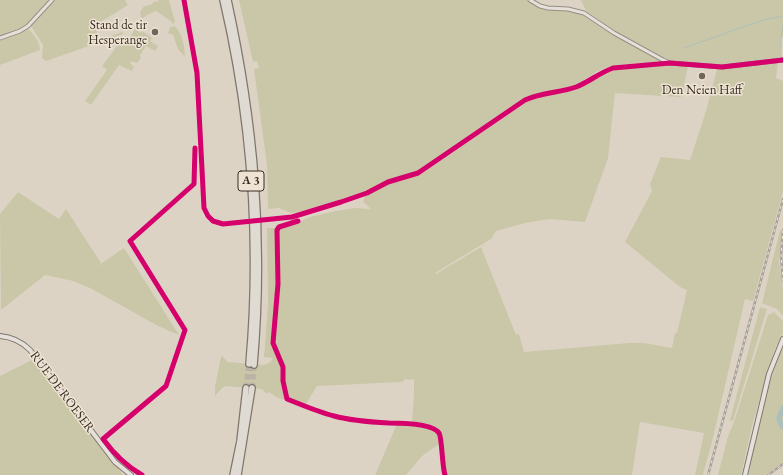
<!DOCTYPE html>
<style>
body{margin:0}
canvas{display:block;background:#ddd3c5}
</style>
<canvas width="783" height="475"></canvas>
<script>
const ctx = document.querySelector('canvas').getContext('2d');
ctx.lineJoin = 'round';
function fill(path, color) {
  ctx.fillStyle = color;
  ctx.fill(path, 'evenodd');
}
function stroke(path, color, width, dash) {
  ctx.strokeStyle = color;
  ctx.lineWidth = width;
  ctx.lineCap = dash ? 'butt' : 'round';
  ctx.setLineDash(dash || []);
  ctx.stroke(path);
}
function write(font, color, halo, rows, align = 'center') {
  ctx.font = font + ' "EB Garamond",serif';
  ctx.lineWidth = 3;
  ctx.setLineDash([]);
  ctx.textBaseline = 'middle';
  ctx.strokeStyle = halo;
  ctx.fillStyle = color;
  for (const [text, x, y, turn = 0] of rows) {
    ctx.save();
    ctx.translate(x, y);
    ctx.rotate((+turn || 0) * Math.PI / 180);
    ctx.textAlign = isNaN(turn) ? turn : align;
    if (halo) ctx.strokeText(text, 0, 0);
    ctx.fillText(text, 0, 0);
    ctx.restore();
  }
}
const green = new Path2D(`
 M0 0H49L26 26 20 29 0 36Z
 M54 0H125L128 5 94 26 100 40 122 32 123 34 46 61 42 58 43 45 31 26Z
 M159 0H169L175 22 172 24V22L156 11 147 15 142 19 140 13 143 7 152 4 155 1 157 2Z
 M239 0H527L539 7 548 10H567L583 14 661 61V63C643 63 622 63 605 68 592 73 582 83 569 87 555 91 541 91 527 97L418 172 381 185V187L421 174 534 97 581 86 598 75 614 70 670 64 688 66 682 96 680 97 615 93 608 158 585 222 549 219 525 223 496 231 491 239 435 273 436 274 481 247 516 335 519 334 524 352 629 343H644L672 348 675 333H677L687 290 680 287 625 242 652 191 650 184 661 157 690 160 706 111 717 69 778 62 776 78 783 81V191L753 301 745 299 712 442 703 475H695L704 433 640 422 632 475H442L439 444 422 456 406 475H375L397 424 359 422 335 418 276 397 269 392 267 394 262 389 225 386 221 389 215 396V386L221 357 222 356 228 362 263 365 269 363 273 359 272 358 264 357 268 304 267 228H275L277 230 279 227H288L310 217 336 211 355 208 371 209 363 202 366 193 327 206 291 213 279 208 268 209 267 165 254 69 259 68 257 61 253 62ZM405 379 410 380 414 379V394L412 422 360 420 328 413 306 404 317 386 402 382Z
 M581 0H783V37H781L782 58 715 65 670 61 617 32 586 11Z
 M174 26C182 31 185 48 185 57L178 49 173 35 168 33 170 27Z
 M28 28C33 34 40 41 40 50L0 65V40L20 33Z
 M135 29 141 33 142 31 152 38 150 41 158 46 155 51 146 46 140 55 141 58 137 63 132 61 130 63 134 67 132 71 119 65 91 105 85 101 107 70 102 66 120 42 125 45Z
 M18 192 59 219 66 209 101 263 93 269 124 248 179 335 158 326 90 288 73 281 45 275 1 310 0 214Z
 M780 230 782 231 779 261 783 289V316L777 309 762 303Z
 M760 307 767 309 733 421 730 420Z
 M774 312 783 321V333L775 349 753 422 741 475H718L728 436 734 422 768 315Z
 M783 344V426L779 422 781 429 783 430V462L765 475H748C757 431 766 386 783 344Z
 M34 359 116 465 123 475H0V376Z`);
const stream = new Path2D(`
 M781 47V37L783 26
 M684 48 763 20 783 16`);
const river = new Path2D(`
 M783 408C780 418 776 416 783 427`);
const highwayTunnel = new Path2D(`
 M246 388 249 364
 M252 388 254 365`);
const street = new Path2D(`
 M530 0 540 6 548 8 568 9 584 13 614 33 663 60 670 63 722 67 783 60
 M0 38 20 31 28 26 52 0`);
const secondary = new Path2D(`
 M0 336C12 337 21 341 30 350L109 454 115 462 131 475
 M745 475 769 374 783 339`);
const highway = new Path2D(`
 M223 0C251 120 260 241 249 364
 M228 0C255 123 265 239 254 365
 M233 475 240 441 246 388
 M238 475 252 388`);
const rail = new Path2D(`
 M783 230 781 256 783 281
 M708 475 783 199
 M768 475 783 464`);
const cycleway = new Path2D(`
 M184 0 197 73 204 208 208 216 213 221 223 224 292 217 341 202 367 193 388 182 418 173 525 100C542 92 560 93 576 87 589 82 599 73 613 68L670 63 722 67 783 60
 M298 221 279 227 277 230 278 284 273 343 283 367V381L287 399C302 405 318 412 334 416 352 421 370 422 389 423 400 423 432 423 439 433 442 437 442 466 445 475
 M142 475C126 466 114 454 103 439L166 386 185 330 130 241 194 184 195 148`);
const markers = [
 [155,32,4,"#70665c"],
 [702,76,4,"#70665c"]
];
const shields = [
 [251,181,26]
];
const shieldNames = [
 ["A 3",251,181]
];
const poiNames = [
 ["Stand de tir",147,25],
 ["Hesperange",147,40],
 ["Den Neien Haff",702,90,"center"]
];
const streetNames = [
 ["RUE DE ROESER",62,392,53]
];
fill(green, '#c9c7a7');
stroke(stream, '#adbfbb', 1);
stroke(river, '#adbfbb', 5.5);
stroke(highwayTunnel, '#bcb2a5', 5.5, [5.5, 3]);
stroke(street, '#958e85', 5);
stroke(secondary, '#7e776f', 6);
stroke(highway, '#7e776f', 8);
stroke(street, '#e5e0d9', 3);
stroke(secondary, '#e5e0d9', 4);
stroke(highway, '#e0dbd2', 5.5);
stroke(rail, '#a7a29c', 2.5);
stroke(rail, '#efe4d3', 1, [3]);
stroke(cycleway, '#d6006c', 5);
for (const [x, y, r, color] of markers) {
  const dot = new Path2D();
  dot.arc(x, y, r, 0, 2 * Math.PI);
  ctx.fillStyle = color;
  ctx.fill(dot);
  stroke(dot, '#efe4d3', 1.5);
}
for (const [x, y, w] of shields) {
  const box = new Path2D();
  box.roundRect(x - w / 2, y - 10, w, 20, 3);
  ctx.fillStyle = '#efe4d3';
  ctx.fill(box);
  stroke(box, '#362c23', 1);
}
write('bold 12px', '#362c23', null, shieldNames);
write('13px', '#362c23', '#efe4d3', poiNames, 'right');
write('13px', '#362c23', '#efe4d3', streetNames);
</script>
